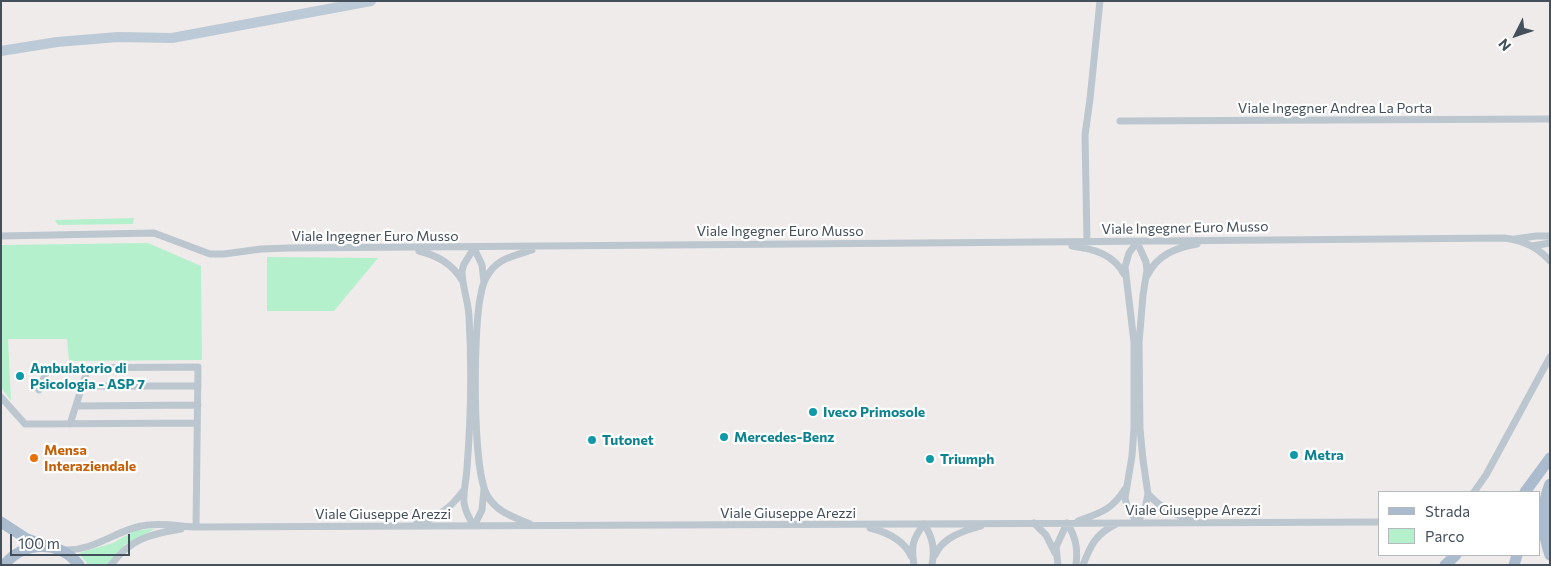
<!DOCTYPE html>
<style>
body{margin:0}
#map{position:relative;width:1551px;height:566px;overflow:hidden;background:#efebeb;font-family:Commissioner,sans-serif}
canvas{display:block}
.frame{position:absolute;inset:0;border:2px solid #434f5a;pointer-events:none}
.legend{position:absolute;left:1378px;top:491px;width:162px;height:65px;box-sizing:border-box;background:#fff;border:1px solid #b4b9bd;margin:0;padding:6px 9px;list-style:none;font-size:15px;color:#434f5a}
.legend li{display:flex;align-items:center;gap:10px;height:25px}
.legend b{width:25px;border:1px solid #b4b9bd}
.north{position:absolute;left:1491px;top:10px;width:50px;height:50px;-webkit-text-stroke:4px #fff;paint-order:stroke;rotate:229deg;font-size:14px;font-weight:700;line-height:20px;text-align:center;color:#434f5a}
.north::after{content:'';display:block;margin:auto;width:18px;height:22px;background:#434f5a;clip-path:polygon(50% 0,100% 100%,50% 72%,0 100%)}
.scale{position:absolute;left:10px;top:534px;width:120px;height:22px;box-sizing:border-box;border:2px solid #434f5a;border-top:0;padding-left:6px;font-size:15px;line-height:18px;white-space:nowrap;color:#434f5a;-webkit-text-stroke:4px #fff;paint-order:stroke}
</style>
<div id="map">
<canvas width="1551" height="566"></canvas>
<div class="frame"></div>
<ul class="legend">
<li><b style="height:6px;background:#a9bbcd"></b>Strada</li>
<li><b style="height:14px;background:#b5f0cc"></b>Parco</li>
</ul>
<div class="north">N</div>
<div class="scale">100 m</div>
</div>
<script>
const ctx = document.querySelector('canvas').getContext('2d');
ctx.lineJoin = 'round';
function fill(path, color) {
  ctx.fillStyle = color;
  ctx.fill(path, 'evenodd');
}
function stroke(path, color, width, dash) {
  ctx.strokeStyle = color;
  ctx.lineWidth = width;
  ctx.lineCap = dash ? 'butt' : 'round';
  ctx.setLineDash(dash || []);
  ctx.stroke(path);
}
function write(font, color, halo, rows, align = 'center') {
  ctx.font = font + ' Commissioner,sans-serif';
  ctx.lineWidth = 4.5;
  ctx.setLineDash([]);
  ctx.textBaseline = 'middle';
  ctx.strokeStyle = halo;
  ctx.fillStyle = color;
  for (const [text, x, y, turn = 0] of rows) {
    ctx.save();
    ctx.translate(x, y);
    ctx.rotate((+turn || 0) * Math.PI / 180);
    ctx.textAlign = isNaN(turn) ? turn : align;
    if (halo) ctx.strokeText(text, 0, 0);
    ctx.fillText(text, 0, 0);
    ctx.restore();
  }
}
const green = new Path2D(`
 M134 218 133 224 58 225 55 220Z
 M148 243 201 266 202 360 69 361 67 339H8L11 401 1 387V245Z
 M267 257 378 258 334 311H267Z
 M155 529 124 545 109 565H88L79 553 113 543 136 530Z`);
const street = new Path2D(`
 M1120 121 1550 119
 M1 236 154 233 210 254H224L261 249 289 248C694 247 1099 240 1504 238 1521 240 1538 247 1550 261
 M1515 239 1536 236H1550
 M1087 242 1085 135 1090 99 1100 1
 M1137 242 1146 262 1147 270 1143 295 1139 343 1140 429 1143 460 1148 494 1145 509 1137 523 1127 506 1125 498 1132 456 1134 428V342L1125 267 1129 253Z
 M1072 246C1094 249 1113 254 1124 274
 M1532 246 1550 243
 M419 251C438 256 451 263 462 280
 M1147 276C1157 255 1175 248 1197 244
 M82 386H198
 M39 390 48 368 198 367 196 527
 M1 397 25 424 197 423
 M76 406 198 405
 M70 424 88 368
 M484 489 482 510 474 526C458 501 465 495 467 468 471 417 472 367 469 316 468 300 462 286 462 271L464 264 474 248 482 265 484 282
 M1474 492 1486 475 1550 357
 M1148 494C1161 508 1173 514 1191 520
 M1078 521C1100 513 1112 510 1125 489
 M1034 523 1046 535 1055 553
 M416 524C438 517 449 510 463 491
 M530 524C514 517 496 512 487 495 472 468 473 327 481 294 482 286 485 279 489 273 499 258 516 255 532 250
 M870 528C886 532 904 540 911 556
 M64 550C92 551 111 534 137 527 156 522 177 526 196 527L1380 522
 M935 555C943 537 963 531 981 526
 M111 565C130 539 150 534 181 529
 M914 565C911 546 912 540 924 524 933 538 935 549 932 565
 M1058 565 1056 547 1067 523C1076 537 1078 549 1076 565
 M1083 565C1091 544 1096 534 1116 524`);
const secondary = new Path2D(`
 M1 51 57 42 118 37 172 38 371 1`);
const primary = new Path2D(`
 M1550 484C1541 505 1542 533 1550 555
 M1525 492 1550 458
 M1 522 27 539 43 545
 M4 565C24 541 59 540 79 565
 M1445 565 1456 555
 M1514 565 1517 555`);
const markers = [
 [20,376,5,"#0f9aa8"],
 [813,412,5,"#0f9aa8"],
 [724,437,5,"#0f9aa8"],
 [592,440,5,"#0f9aa8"],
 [1294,455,5,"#0f9aa8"],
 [34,458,5,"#e8710a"],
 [930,459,5,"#0f9aa8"]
];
const streetNames = [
 ["Viale Ingegner Andrea La Porta",1335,108],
 ["Viale Ingegner Euro Musso",1185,228,-1],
 ["Viale Ingegner Euro Musso",780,231],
 ["Viale Ingegner Euro Musso",375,236],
 ["Viale Giuseppe Arezzi",1193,510],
 ["Viale Giuseppe Arezzi",788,513],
 ["Viale Giuseppe Arezzi",383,514]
];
const cultureNames = [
 ["Ambulatorio di",30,368],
 ["Psicologia - ASP 7",30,384],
 ["Iveco Primosole",823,412],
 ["Mercedes-Benz",734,437],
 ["Tutonet",602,440],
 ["Metra",1304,455],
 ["Triumph",940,459]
];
const foodNames = [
 ["Mensa",44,450],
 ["Interaziendale",44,466]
];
fill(green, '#b5f0cc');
stroke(street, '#bbc6cf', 7);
stroke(secondary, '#bcc9d6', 10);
stroke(primary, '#a9bbcd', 11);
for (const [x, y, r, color] of markers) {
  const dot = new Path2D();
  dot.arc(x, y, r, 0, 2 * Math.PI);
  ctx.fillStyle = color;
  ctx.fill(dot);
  stroke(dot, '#fff', 2);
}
write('14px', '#434f5a', '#fff', streetNames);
write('bold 14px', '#0d838f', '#fff', cultureNames, 'left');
write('bold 14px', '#c56008', '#fff', foodNames, 'left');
</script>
